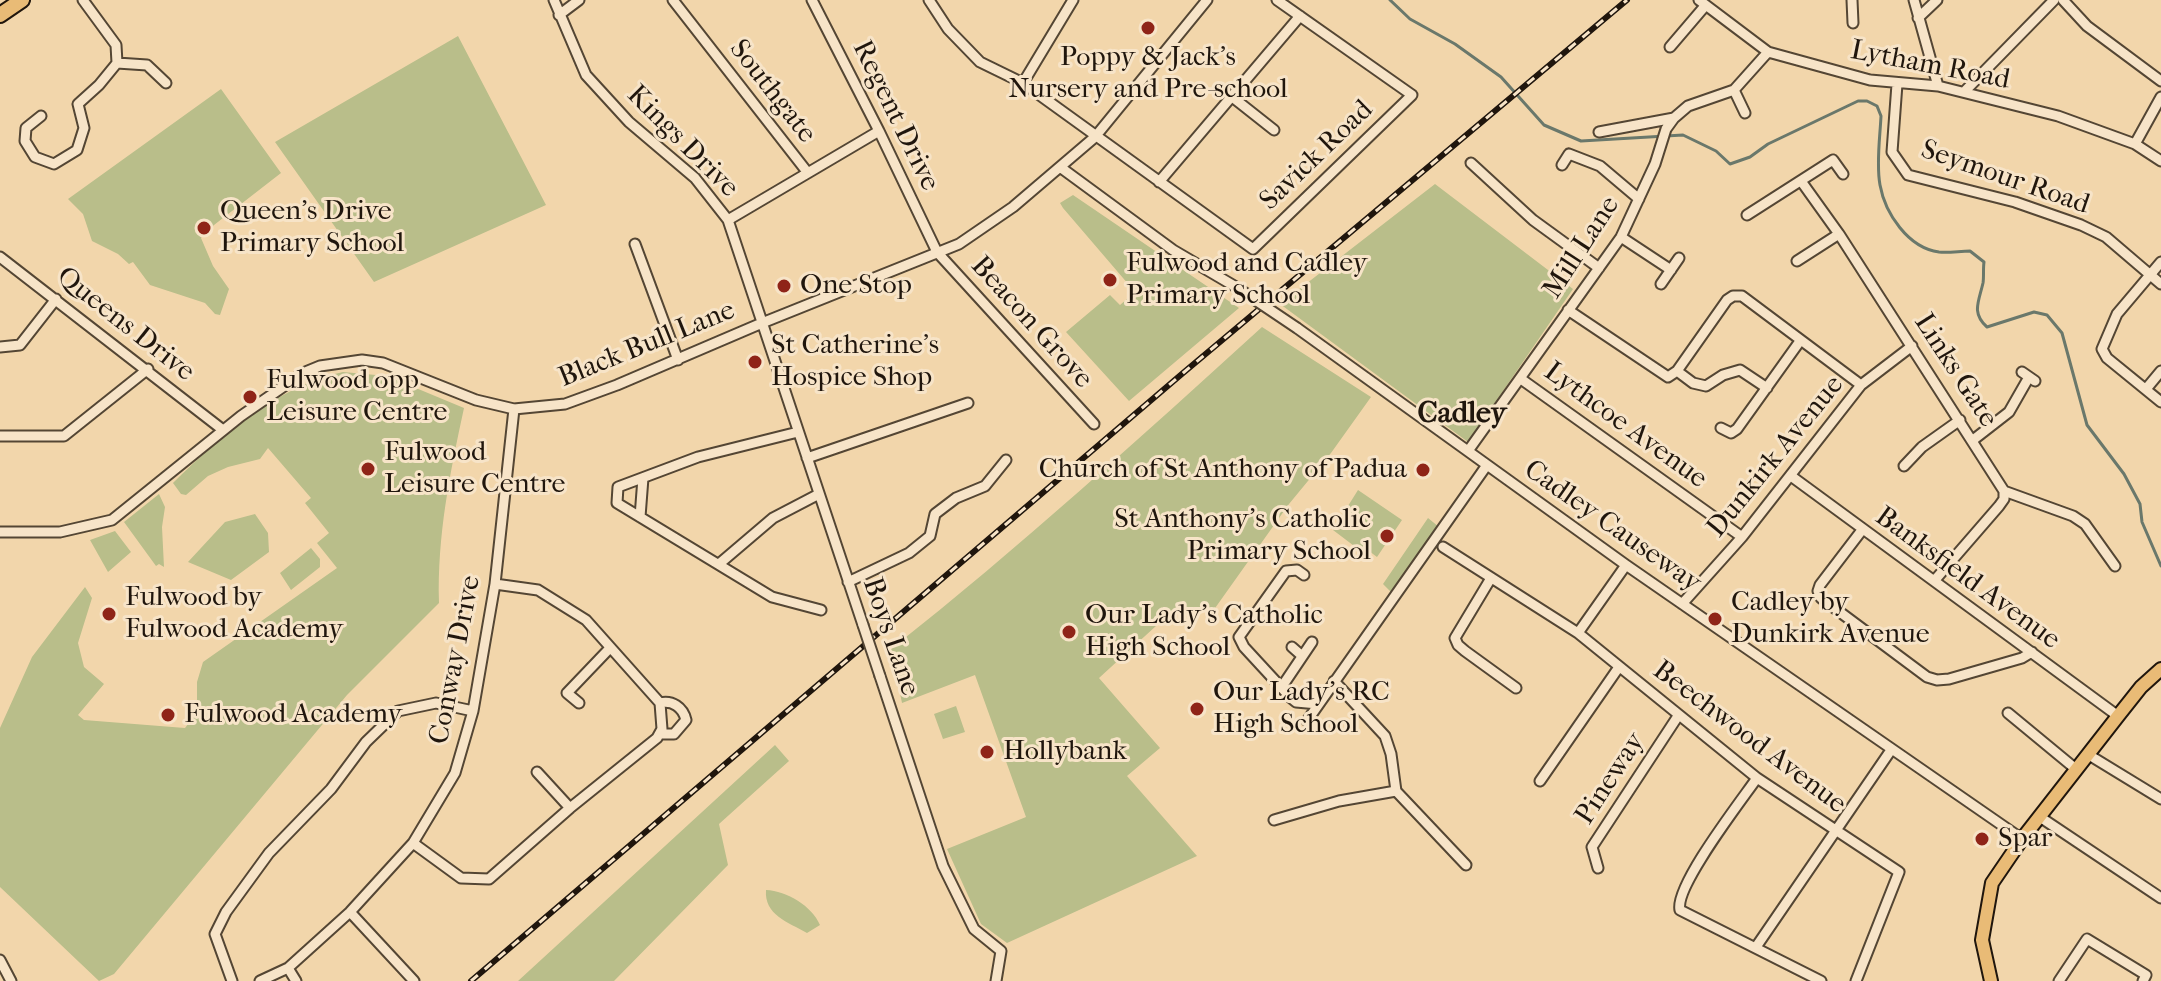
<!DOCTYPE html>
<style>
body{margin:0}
canvas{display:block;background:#f2d6ab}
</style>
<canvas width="2161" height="981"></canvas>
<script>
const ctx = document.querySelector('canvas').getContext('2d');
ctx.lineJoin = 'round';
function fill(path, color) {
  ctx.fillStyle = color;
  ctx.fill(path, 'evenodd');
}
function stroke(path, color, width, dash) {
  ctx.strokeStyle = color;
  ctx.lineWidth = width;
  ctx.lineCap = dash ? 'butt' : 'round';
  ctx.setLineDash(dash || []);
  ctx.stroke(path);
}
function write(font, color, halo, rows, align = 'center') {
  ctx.font = font + ' "IM FELL French Canon",serif';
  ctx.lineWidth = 6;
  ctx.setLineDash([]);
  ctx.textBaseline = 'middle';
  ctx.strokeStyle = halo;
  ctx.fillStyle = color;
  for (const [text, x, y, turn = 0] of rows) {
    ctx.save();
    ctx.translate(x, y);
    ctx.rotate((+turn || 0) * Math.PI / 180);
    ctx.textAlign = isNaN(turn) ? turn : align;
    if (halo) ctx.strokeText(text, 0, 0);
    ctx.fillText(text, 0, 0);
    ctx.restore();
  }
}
const green = new Path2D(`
 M458 36 546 205 374 282 275 142Z
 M221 89 281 173 205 232 201 238 213 266 229 289 220 315 215 314 205 303 150 285 133 262 129 264 118 254 92 241 83 214 68 199Z
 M1435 184 1573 289 1468 442 1280 304Z
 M1073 195 1239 308 1129 401 1066 332 1110 295 1120 305 1135 292 1063 208 1060 203Z
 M1262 327 1371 397 1331 453 1289 504 1213 611 1204 602 1192 618 1179 605 1099 678 1160 748 1127 776 1197 856 1007 943 981 924 947 849 1026 817 975 675 902 703 891 649C1020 547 1141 437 1262 327Z
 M343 372 387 376 464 408C450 473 437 536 439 603L347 695 114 974 99 981 0 887V728L32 657 85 587 92 598 78 643 84 667 104 684 78 715 84 720 185 728 197 712V682L203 662 337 568 317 543 329 533 305 503 311 498 268 448 260 459 228 467 208 476 186 495 181 494 173 483C220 437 277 386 343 372Z
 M1358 490 1402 520 1377 557 1369 551 1366 555 1333 530Z
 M159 494 165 507 162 527 164 567 159 564 156 566 124 522Z
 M255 514 268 533 269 552 231 580 188 562 225 522Z
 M1428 518 1439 527 1392 593 1383 584Z
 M115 531 131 552 108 572 90 540Z
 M311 548 320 559V567L291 590 280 573Z
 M956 706 965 732 943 739 934 714Z
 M775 745 789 761 719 824 728 865 614 981H518Z
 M766 890C787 891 812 906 820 925L807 933C788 922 764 915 766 890Z`);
const stream = new Path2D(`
 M1390 0 1410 19 1455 44 1501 77 1544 125 1581 141 1683 135 1716 151 1730 164 1750 157 1768 144 1858 101H1867L1877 106 1881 116C1880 138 1876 164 1880 185 1885 213 1908 248 1939 252 1949 253 1960 251 1970 251L1984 262C1983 269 1984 277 1983 283 1979 301 1971 313 1987 327L2034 312 2047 315 2062 333 2087 425 2124 474 2140 504 2142 522 2161 566`);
const minor = new Path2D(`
 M554 0 586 75 629 122 695 178 728 220 863 625
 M673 0 808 173
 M812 0 879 131 937 252 1094 424
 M929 0 948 29 980 62 1023 83 1253 249 1412 95 1277 0
 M1699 0 1768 52 1870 80 1938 86 2058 116 2135 144 2161 161
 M1852 0 1853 23
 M1914 0 1938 86
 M2063 0 2087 26 2161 81
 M559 15 579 0
 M1918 18 1937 0
 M1670 47 1705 6
 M117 63 147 65 166 83
 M1023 83 1073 0
 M1897 84 1892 152 1908 175 2015 202 2081 225 2106 237 2161 284
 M1734 90 1745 113
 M1964 92 2054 0
 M1231 96 1274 130
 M41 116 26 128 25 141 35 157 54 164 77 150 84 128 78 104 99 85 117 63 116 45 83 0
 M1599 132 1674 118
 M2135 144 2161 97
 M1471 163 1533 220 1599 268
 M1562 165 1569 154 1600 166 1639 199
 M1060 167 1173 250 1236 287
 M1801 181 1839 234 2004 491V499L1999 506 1934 581
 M1159 182 1300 16
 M1747 215 1833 160 1843 174
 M728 220 879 131
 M1621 237 1671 270
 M635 244 678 360
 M0 257 223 430
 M1797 261 1839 234
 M2161 262 2117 314 2102 349 2107 358 2161 402
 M1661 284 1679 258
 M1568 310 1668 377 1677 371 1727 300 1733 296H1742L1861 385
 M1297 328 1626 565 2022 839
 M0 347 20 345 56 299
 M1677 371 1693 383 1706 386 1723 375 1740 370 1767 388
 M2022 372 2035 381
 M1521 379 1742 537
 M2146 389 2161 371
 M1721 428 1731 433 1737 429 1800 341
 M798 432 698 457 618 487 617 503 772 597 821 610
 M0 436H64L148 369
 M1973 440 2009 412 2029 377
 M1468 451 1621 237 1655 164 1666 129 1674 118 1688 106 1734 90 1768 52
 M807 458 968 403
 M1904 466 1922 447 1960 420
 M1791 476 2118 716
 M2004 491 2073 516 2085 524 2115 566
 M640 517 643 478
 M1862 530 1820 585 1818 591 1821 598 1927 677 1937 680 1949 679 2022 658 2032 652
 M0 532H60L112 520 241 416 303 373 320 366 362 360 383 363 476 400 514 409 565 404 617 385 762 323 959 244 1013 207 1095 137 1207 0
 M1443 547 1578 633 1757 778 1899 872 1856 981
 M719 564 773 518 819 494
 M1304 575 1297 570 1286 571 1239 637 1244 647 1291 698 1296 702 1318 704
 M1491 578 1455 638 1458 645 1465 651 1516 688
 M848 582 909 553 930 536 935 514 956 498 985 486 1006 460
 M1682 604 1742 537 1861 385 1912 346
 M1578 633 1626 565
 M1292 647 1301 655
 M880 676 943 866 974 929 1001 951 996 981
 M1334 681 1385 736 1391 754 1396 791 1466 865
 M1281 688 1312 642
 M579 703 567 693 610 648
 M660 703C672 700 683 707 686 720L674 734H660
 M2008 713 2077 770
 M1307 721 1487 465
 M2089 755 2161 799
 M537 772 570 808
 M1757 778C1741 801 1674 887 1680 910L1821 981
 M1540 781 1619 667
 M2040 817 2161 898
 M1274 820 1339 801 1396 791
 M413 843 461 878 489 879 570 808 657 738 662 729 660 703 586 620 538 590 495 584
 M1598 868 1592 847 1678 716
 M350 912 414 981
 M1756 947 1891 750
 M0 960 11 981
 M288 968 296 981
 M232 981 215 934 226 912 269 853 331 789 366 742 398 711 436 703 473 711
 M260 981 288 968 350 912 413 843 455 773 473 711 495 584 514 409
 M2059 981 2087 939 2146 975 2143 981`);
const major = new Path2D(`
 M1991 981 1982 940 1992 883 2022 839 2118 716 2141 687 2161 669`);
const highway = new Path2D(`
 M0 15 22 0`);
const rail = new Path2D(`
 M471 981 1183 373 1627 0`);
const minorBridge = new Path2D(`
 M1236 287 1297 328
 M863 625 880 676`);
const markers = [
 [1148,28,8,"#8f2418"],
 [204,228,8,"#8f2418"],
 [1110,280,8,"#8f2418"],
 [784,286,8,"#8f2418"],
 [755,362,8,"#8f2418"],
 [250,397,8,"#8f2418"],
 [368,469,8,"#8f2418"],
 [1423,470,8,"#8f2418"],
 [1387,536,8,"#8f2418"],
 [109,614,8,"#8f2418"],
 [1715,619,8,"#8f2418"],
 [1069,632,8,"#8f2418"],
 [1197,709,8,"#8f2418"],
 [168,715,8,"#8f2418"],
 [987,752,8,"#8f2418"],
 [1982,839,8,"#8f2418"]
];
const poiNames = [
 ["Poppy & Jack's",1148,58,"center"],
 ["Nursery and Pre-school",1148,90,"center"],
 ["Queen's Drive",220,212],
 ["Primary School",220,244],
 ["Fulwood and Cadley",1126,264],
 ["Primary School",1126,296],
 ["One Stop",800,286],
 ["St Catherine's",771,346],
 ["Hospice Shop",771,378],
 ["Fulwood opp",266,381],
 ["Leisure Centre",266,413],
 ["Fulwood",384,453],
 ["Leisure Centre",384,485],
 ["Church of St Anthony of Padua",1407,470,"right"],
 ["St Anthony's Catholic",1371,520,"right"],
 ["Primary School",1371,552,"right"],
 ["Fulwood by",125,598],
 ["Fulwood Academy",125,630],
 ["Cadley by",1731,603],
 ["Dunkirk Avenue",1731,635],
 ["Our Lady's Catholic",1085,616],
 ["High School",1085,648],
 ["Our Lady's RC",1213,693],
 ["High School",1213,725],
 ["Fulwood Academy",184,715],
 ["Hollybank",1003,752],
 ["Spar",1998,839]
];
const streetNames = [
 ["Lytham Road",1930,66,11],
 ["Southgate",772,92,52],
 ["Regent Drive",895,116,64],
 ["Kings Drive",682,142,45],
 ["Savick Road",1317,156,-44],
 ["Seymour Road",2005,178,19],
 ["Mill Lane",1582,248,-57],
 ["Beacon Grove",1031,323,48],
 ["Queens Drive",125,325,38],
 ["Black Bull Lane",647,345,-22],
 ["Links Gate",1955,371,57],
 ["Lythcoe Avenue",1625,426,36],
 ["Dunkirk Avenue",1776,457,-51],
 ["Cadley Causeway",1612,527,35],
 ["Banksfield Avenue",1967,579,36],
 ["Boys Lane",890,637,71],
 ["Conway Drive",456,660,-79],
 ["Beechwood Avenue",1749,738,37],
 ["Pineway",1611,779,-57]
];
const neighbourhoodNames = [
 ["Cadley",1462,415]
];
fill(green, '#b9be8a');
stroke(stream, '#6a786b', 3);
stroke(minor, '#544634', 13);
stroke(major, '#20160d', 16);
stroke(highway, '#20160d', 18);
stroke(minor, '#f7e4c8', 9);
stroke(major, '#e9bb76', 12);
stroke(highway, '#e9bb76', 14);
stroke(rail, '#20160d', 6);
stroke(rail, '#f7e4c8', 3, [9]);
stroke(minorBridge, '#544634', 13, []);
stroke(minorBridge, '#f7e4c8', 9);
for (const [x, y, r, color] of markers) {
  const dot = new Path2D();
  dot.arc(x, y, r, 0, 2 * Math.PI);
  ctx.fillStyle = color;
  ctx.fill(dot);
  stroke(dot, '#f7e4c8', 3);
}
write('28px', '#20160d', '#f7e4c8', poiNames, 'left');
write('28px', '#20160d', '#f7e4c8', streetNames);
write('bold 30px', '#20160d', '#f7e4c8', neighbourhoodNames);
</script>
